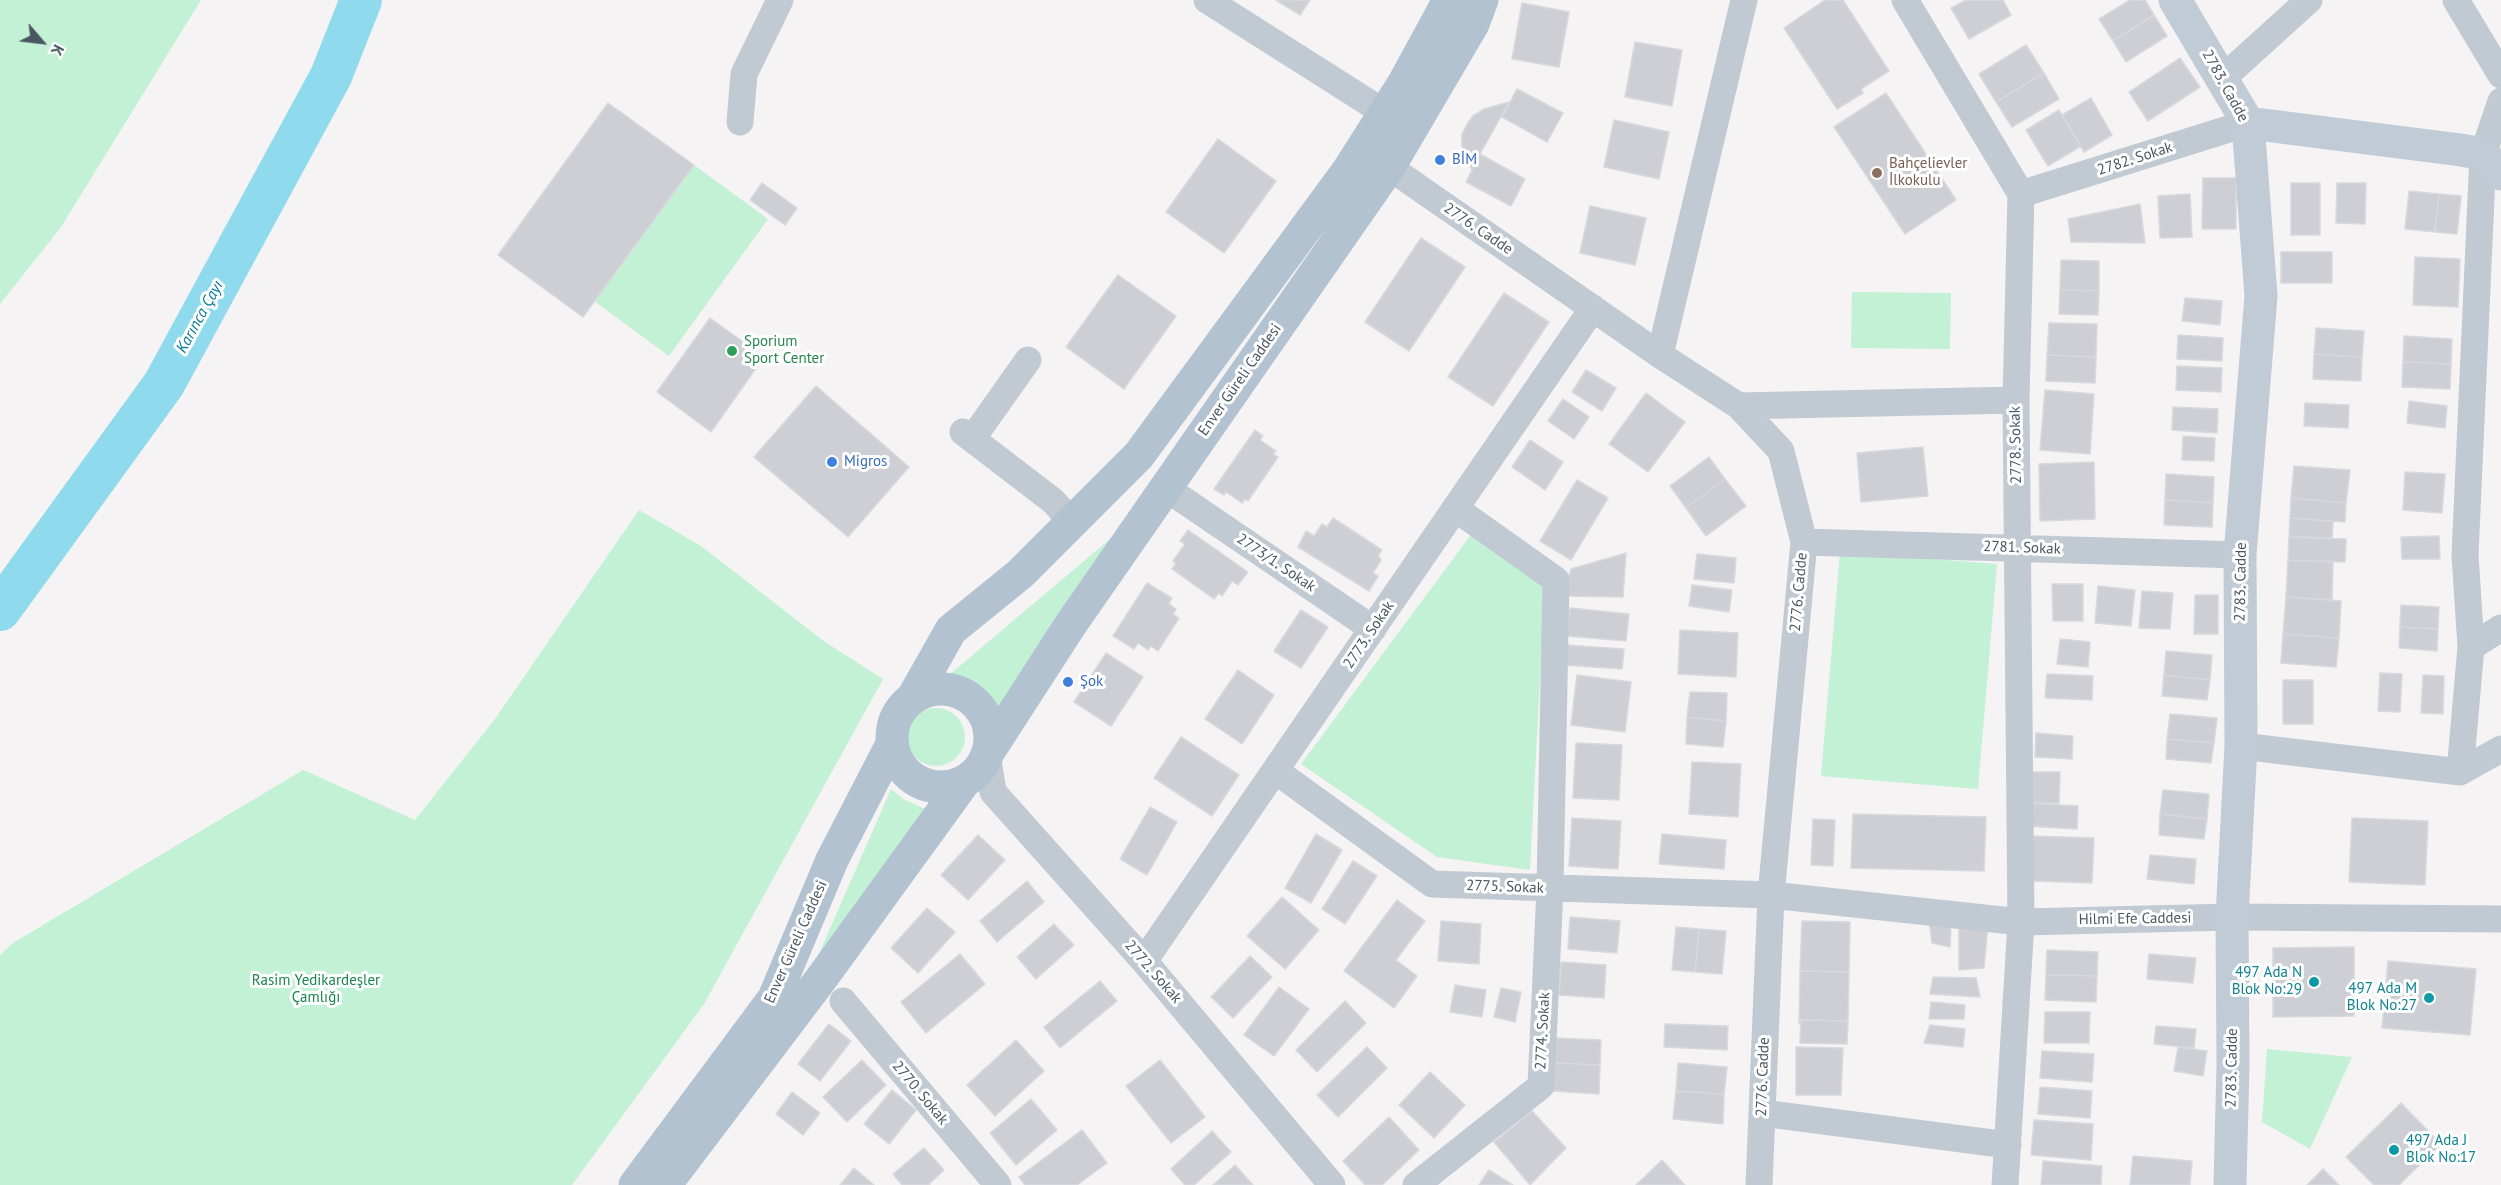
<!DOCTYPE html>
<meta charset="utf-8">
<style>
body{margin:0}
#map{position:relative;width:2501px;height:1185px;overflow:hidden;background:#f5f3f3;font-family:"PT Sans",sans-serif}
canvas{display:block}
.north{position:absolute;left:12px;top:12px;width:60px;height:60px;-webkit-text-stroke:4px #fff;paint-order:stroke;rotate:118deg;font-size:16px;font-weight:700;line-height:24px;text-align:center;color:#4a5661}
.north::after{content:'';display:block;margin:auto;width:21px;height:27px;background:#4a5661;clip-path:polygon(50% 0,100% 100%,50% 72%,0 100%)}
</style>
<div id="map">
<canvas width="2501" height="1185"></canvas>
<div class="north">K</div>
</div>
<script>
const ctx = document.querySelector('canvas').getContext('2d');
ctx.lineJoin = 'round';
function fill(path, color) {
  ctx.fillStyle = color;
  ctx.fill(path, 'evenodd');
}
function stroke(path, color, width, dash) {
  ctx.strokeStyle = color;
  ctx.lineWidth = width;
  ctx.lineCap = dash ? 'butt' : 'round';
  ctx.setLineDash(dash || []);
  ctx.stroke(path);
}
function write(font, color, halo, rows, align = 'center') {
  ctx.font = font + ' "PT Sans",sans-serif';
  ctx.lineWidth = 6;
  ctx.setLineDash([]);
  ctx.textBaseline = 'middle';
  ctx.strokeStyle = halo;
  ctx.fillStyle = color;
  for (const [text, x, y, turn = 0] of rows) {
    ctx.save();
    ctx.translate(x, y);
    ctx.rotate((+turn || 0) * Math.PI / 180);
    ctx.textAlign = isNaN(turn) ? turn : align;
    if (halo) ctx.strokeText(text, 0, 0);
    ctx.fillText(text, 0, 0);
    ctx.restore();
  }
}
const green = new Path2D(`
 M0 0H201L61 227 0 304Z
 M694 165 768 219 669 356 594 301Z
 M1852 292 1951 293 1950 349 1851 348Z
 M639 510 701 546 825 642 883 679 704 1004 572 1185H0V955L13 943 303 770 415 820 495 719Z
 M1142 512 996 714 976 684 949 675Z
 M1473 532 1545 581 1530 870 1437 857 1301 764Z
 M1840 552 1997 564 1978 789 1821 776Z
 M907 737a29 29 0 1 1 58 0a29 29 0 1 1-58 0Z
 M891 789 903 799 934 813 800 997Z
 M2267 1049 2352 1057 2310 1149 2262 1122Z`);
const river = new Path2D(`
 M0 610 164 384 331 76 361 0`);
const building = new Path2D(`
 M1276 0H1310L1300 15Z
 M1825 0H1843L1889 71 1861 89 1863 93 1837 109 1784 28Z
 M1966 0H2003L2011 15 1969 39 1951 8Z
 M2130 0H2145L2154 15 2113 41 2099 19Z
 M1522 3 1569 12 1559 67 1512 59Z
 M2154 15 2167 36 2126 62 2113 41Z
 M1635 42 1682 50 1672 106 1625 97Z
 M2026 45 2044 73 1996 102 1979 74Z
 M2180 58 2200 87 2148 121 2129 92Z
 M2044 73 2059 99 2012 127 1996 102Z
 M1517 89 1563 113 1547 142 1502 117Z
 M1886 93 1956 200 1905 234 1834 127Z
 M2091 98 2112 135 2084 152 2062 115Z
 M1509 102 1480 154 1472 170 1462 146V134L1467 124 1473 116 1484 109Z
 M608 103 694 165 583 317 498 255Z
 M2059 110 2081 146 2048 166 2026 130Z
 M1614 120 1669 132 1659 179 1604 167Z
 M1218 139 1276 181 1224 253 1166 212Z
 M1480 154 1525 179 1511 206 1466 182Z
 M2203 178H2236V229H2202Z
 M762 183 797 208 785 225 750 200Z
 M2291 183H2320V235H2291Z
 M2337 183H2366L2365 224 2336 223Z
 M2409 191 2439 194 2435 232 2405 229Z
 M2190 194 2192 237 2160 238 2158 196Z
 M2439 194 2461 196 2457 234 2435 232Z
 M2140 204 2145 243 2071 242 2068 219Z
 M1590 206 1646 218 1635 265 1580 253Z
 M1421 238 1465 267 1409 351 1365 322Z
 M2281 252H2332V283H2281Z
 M2415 257 2460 259 2458 307 2413 305Z
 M2061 260 2099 261V291L2060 290Z
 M1118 275 1176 316 1124 389 1066 347Z
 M2060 290 2099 291 2098 315 2059 314Z
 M1504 293 1549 322 1493 406 1448 377Z
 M2185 298 2222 301 2220 325 2182 321Z
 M710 318 764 357 711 432 657 392Z
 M2049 323 2097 324 2096 357 2047 355Z
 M2316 328 2364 331 2362 357 2314 354Z
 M2178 335 2223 338 2222 361 2177 359Z
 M2404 336 2452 339 2451 364 2403 362Z
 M2314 354 2362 357 2361 381 2313 379Z
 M2047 355 2096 357 2095 383 2046 381Z
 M2403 362 2451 364 2450 389 2402 387Z
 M2177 366 2222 368 2221 392 2176 390Z
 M1586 370 1616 388 1602 411 1572 392Z
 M816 386 909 467 848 537 754 457Z
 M2045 390 2094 394 2090 454 2040 450Z
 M1646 393 1685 422 1648 472 1609 444Z
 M1563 399 1589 417 1574 439 1548 421Z
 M2409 401 2447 406 2445 428 2407 423Z
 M2305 403 2349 405 2348 428 2304 426Z
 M2173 407 2218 409 2217 433 2172 430Z
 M1255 430 1263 436 1260 440 1276 451 1273 454 1278 457 1248 501 1245 499 1242 503 1226 492 1224 495 1214 489Z
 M2183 436 2215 438 2214 461 2182 460Z
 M1530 440 1563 462 1545 490 1512 467Z
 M1923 447 1928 496 1861 502 1857 453Z
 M1709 457 1725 479 1686 508 1670 486Z
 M2094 462 2095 519 2040 521 2039 464Z
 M2294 466 2350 470 2346 503 2291 498Z
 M2405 472 2445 474 2442 513 2403 510Z
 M2166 474 2214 477 2213 503 2165 500Z
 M1725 479 1746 506 1706 536 1686 508Z
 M1577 480 1608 498 1571 560 1540 541Z
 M2291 498 2346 503 2345 522 2290 518Z
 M2165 500 2213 503 2212 527 2164 525Z
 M1333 518 1382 550 1378 555 1381 560 1373 573 1378 576 1369 591 1298 547 1306 531 1314 536 1322 524 1327 527Z
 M2290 518 2333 521 2332 538 2289 537Z
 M1188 530 1248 572 1238 585 1232 581 1222 596 1219 593 1214 599 1172 569 1176 563 1173 561 1185 544 1180 541Z
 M2439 536 2440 559H2402L2401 537Z
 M2289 537 2346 539 2345 562 2288 560Z
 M1626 553 1623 597 1563 596 1571 569Z
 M1697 554 1736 558 1734 583 1694 579Z
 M2288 560 2333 562 2332 600 2286 597Z
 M1147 583 1172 598 1169 604 1176 609 1173 614 1179 618 1158 651 1151 646 1148 650 1138 643 1134 649 1113 636Z
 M2052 584H2083V621H2053Z
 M1692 585 1732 590 1729 612 1689 606Z
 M2098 586 2135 590 2131 626 2095 623Z
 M2142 591 2173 593 2170 629 2139 628Z
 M2195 595H2218V634H2194Z
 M2286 597 2341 601 2339 638 2283 634Z
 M2401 605 2439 607 2438 629 2400 627Z
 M1570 608 1629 614 1626 641 1567 636Z
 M1301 610 1328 627 1301 668 1274 651Z
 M2400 627 2438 629 2437 651 2399 648Z
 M1680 630 1738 633 1736 677 1678 674Z
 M2283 634 2339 638 2336 667 2281 663Z
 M2060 639 2090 642 2088 667 2057 664Z
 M1566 645 1624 649 1622 669 1564 665Z
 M2166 651 2212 655 2210 680 2164 675Z
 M1106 653 1143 677 1111 726 1074 702Z
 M1238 670 1274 695 1242 744 1205 719Z
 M2380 673 2402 674 2400 712 2378 711Z
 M2047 674 2093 676 2092 700 2045 698Z
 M1577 675 1631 682 1625 732 1571 725Z
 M2164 675 2210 680 2207 700 2162 696Z
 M2423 675 2444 676 2443 714 2421 713Z
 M2283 680H2313V724H2283Z
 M1690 692 1727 693 1726 721 1687 717Z
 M2170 714 2217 718 2214 743 2167 739Z
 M1687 717 1726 721 1723 747 1686 744Z
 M2036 733 2073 736 2072 759 2035 757Z
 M1181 737 1239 775 1212 816 1154 778Z
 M2167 739 2214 743 2211 763 2166 759Z
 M1576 743 1622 745 1619 800 1573 798Z
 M1692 762 1741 764 1738 817 1689 814Z
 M2028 772H2060L2059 803H2028Z
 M2163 790 2209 794 2207 819 2160 814Z
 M2028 803 2078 806 2077 829 2026 826Z
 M1150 807 1177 822 1147 875 1120 859Z
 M1853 814 1986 817 1984 871 1851 868Z
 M2160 814 2207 819 2204 839 2159 835Z
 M1572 818 1621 821 1618 869 1569 866Z
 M2352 818 2428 821 2425 885 2349 882Z
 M1813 819 1835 820 1833 866 1811 865Z
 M1316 834 1342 850 1311 903 1285 888Z
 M1662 834 1726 840 1724 869 1659 864Z
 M978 835 1005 860 968 900 941 875Z
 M2033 836 2094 838 2092 883 2031 881Z
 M2150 855 2196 859 2194 884 2147 879Z
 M1353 861 1377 876 1345 924 1322 909Z
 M1027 881 1044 902 997 942 980 921Z
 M1282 897 1319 930 1285 969 1247 936Z
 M1397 900 1425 921 1396 960 1417 976 1394 1008 1344 971Z
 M927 908 955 932 918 973 891 948Z
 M1570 917 1620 921 1617 953 1568 949Z
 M1441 921 1481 924 1479 964 1438 961Z
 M1802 921 1850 922 1849 972 1800 971Z
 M1929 921 1951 924 1950 947 1932 943Z
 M1054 924 1074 945 1036 979 1017 957Z
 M1988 924 1984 968 1959 970V929Z
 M1676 927 1699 929 1695 972 1672 970Z
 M1699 929 1726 931 1722 974 1695 972Z
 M2354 947V1016L2273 1017V948Z
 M2047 950 2098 952 2097 976 2046 975Z
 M960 954 985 984 926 1033 901 1002Z
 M2149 954 2196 958 2193 983 2147 979Z
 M1250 956 1272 977 1233 1018 1211 997Z
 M2388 961 2476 969 2470 1035 2382 1028Z
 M1561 962 1606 965 1604 998 1559 995Z
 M1800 971 1849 972 1848 1021 1801 1020 1799 1024Z
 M2046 975 2097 976 2096 1002 2045 1000Z
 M1933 977 1976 978 1980 997 1930 994Z
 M1100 981 1117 1001 1060 1048 1044 1027Z
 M1455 985 1486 990 1482 1017 1450 1012Z
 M1279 987 1309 1009 1274 1056 1244 1035Z
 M1501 988 1521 992 1515 1022 1494 1017Z
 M1345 1001 1366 1023 1317 1072 1296 1050Z
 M1931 1002 1965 1005 1964 1019H1929Z
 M2045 1012H2090L2089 1043H2044Z
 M1801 1020 1848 1021 1847 1044 1800 1043Z
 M829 1024 851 1041 820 1081 798 1064Z
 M1665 1024 1728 1026 1727 1050 1664 1047Z
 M1930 1025 1965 1029 1963 1047 1924 1043Z
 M2156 1026 2196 1029 2194 1048 2154 1044Z
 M1556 1038 1601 1040 1600 1065 1555 1063Z
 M1016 1040 1044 1071 995 1116 967 1085Z
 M1367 1047 1387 1068 1338 1117 1317 1095Z
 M1796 1047 1843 1048 1841 1095H1796Z
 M2178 1047 2207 1051 2203 1076 2174 1071Z
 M2042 1051 2094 1054 2092 1082 2040 1078Z
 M862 1060 886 1085 847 1122 823 1097Z
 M1160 1060 1205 1117 1171 1143 1126 1086Z
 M1555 1063 1600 1065 1599 1094 1553 1091Z
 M1678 1063 1727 1067 1724 1094 1676 1091Z
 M1430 1072 1465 1105 1434 1138 1399 1105Z
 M2040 1087 2092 1091 2090 1118 2038 1114Z
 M892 1090 916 1110 889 1144 864 1124Z
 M1676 1091 1724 1094 1723 1124 1673 1119Z
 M792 1092 820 1113 803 1135 776 1114Z
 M1031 1099 1057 1130 1016 1165 990 1133Z
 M2401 1103 2441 1144 2399 1185H2374L2346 1157Z
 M1532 1111 1566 1148 1530 1185 1494 1142Z
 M1389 1117 1419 1150 1382 1185H1365L1343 1161Z
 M2034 1120 2093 1124 2091 1160 2031 1155Z
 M1082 1130 1107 1163 1077 1185H1025L1019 1177Z
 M1212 1131 1231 1152 1194 1185H1185L1171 1169Z
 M924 1148 944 1170 929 1184 930 1185H902L893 1174Z
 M2133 1156 2192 1161 2190 1185H2130Z
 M1662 1160 1685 1185H1636Z
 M2043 1161 2102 1166 2101 1185H2041Z
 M1235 1165 1253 1185H1213Z
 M854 1168 874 1185H840Z
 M2323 1169 2339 1185H2307Z
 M1489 1170 1513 1185H1479Z`);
const street = new Path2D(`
 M1207 0 1385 113
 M1905 0 2021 194 2016 400 2021 922 2005 1185
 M2456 0 2501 75
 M2223 78 2309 0
 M740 122 744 74 780 0
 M1389 167 1660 355 1739 406 1781 451 1804 542 1771 895 1759 1185
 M2021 194 2248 123
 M1660 355 1744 0
 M1739 406 2016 400
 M963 432 1053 501 1072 522
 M972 439 1028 360
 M1179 497 1373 629
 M1804 542 2240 555
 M2471 647 2501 628
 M2241 746 2460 772 2501 749
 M987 754 993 792 1144 961 1332 1185
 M1276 771 1432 884 1771 895 2021 922 2232 917 2501 919
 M2460 772 2471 647 2465 555 2483 154 2501 101
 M1144 961 1593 308
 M843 1001 998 1185
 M1762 1113 2008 1145
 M1416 1185 1541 1086 1550 888 1556 580 1456 509`);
const secondary = new Path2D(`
 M2175 0 2248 123 2261 296 2240 555 2241 746 2232 917 2233 1066 2230 1185
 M2248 123 2461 150 2483 154 2501 174`);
const primary = new Path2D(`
 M892 738a49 49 0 1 1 98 0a49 49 0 1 1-98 0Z
 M912 699 951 630 1020 574 1139 455 1347 172 1405 81 1449 0
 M987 754 1071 624 1389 167 1473 24 1482 0
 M635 1185 774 998 832 860 892 744
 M665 1185 821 979 964 782`);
const markers = [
 [1440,160,6,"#3f7fe0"],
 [1877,173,6,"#8d6e63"],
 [732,351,6,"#2e9e5b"],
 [832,462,6,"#3f7fe0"],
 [1068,682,6,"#3f7fe0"],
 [2314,982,6,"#0f9aa8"],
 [2429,998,6,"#0f9aa8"],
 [2394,1150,6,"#0f9aa8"]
];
const streetNames = [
 ["2783. Cadde",2225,86,61],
 ["2782. Sokak",2135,159,-18],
 ["2776. Cadde",1478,229,34],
 ["Enver Güreli Caddesi",1240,380,-55],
 ["2778. Sokak",2016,445,-91],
 ["2781. Sokak",2022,548,2],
 ["2773/1. Sokak",1276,563,34],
 ["2783. Cadde",2241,582,-89],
 ["2776. Cadde",1799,592,-85],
 ["2773. Sokak",1369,635,-56],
 ["2775. Sokak",1505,887,2],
 ["Hilmi Efe Caddesi",2135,919,-1],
 ["Enver Güreli Caddesi",796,942,-66],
 ["2772. Sokak",1153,972,49],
 ["2774. Sokak",1543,1031,-87],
 ["2783. Cadde",2232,1068,-89],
 ["2776. Cadde",1763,1077,-88],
 ["2770. Sokak",920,1093,50]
];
const shopNames = [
 ["BİM",1452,160],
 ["Migros",844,462],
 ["Şok",1080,682]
];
const educationNames = [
 ["Bahçelievler",1889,164],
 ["İlkokulu",1889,181]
];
const leisureNames = [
 ["Sporium",744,342],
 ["Sport Center",744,359]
];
const cultureNames = [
 ["497 Ada N",2302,973],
 ["Blok No:29",2302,990],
 ["497 Ada M",2417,989],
 ["Blok No:27",2417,1006],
 ["497 Ada J",2406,1141,"left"],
 ["Blok No:17",2406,1158,"left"]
];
const parkNames = [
 ["Rasim Yedikardeşler",316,981],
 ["Çamlığı",316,998]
];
const waterNames = [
 ["Karınca Çayı",200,317,-61]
];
fill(green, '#c3f1d5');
stroke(river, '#90daee', 42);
fill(building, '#cdcfd5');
stroke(building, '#d7d9de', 1.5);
stroke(street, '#c1cad2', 27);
stroke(secondary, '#c1cbd6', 33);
stroke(primary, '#b3c2d1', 33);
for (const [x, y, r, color] of markers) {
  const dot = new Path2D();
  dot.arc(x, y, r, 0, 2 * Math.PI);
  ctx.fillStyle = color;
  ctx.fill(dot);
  stroke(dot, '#fff', 2);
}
write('15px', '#4a5661', '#fff', streetNames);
write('15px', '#366cbe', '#fff', shopNames, 'left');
write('15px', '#785e54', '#fff', educationNames, 'left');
write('15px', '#27864d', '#fff', leisureNames, 'left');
write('15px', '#0d838f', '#fff', cultureNames, 'right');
write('15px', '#17864f', '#fff', parkNames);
write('italic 16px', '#0c7c9b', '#fff', waterNames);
</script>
